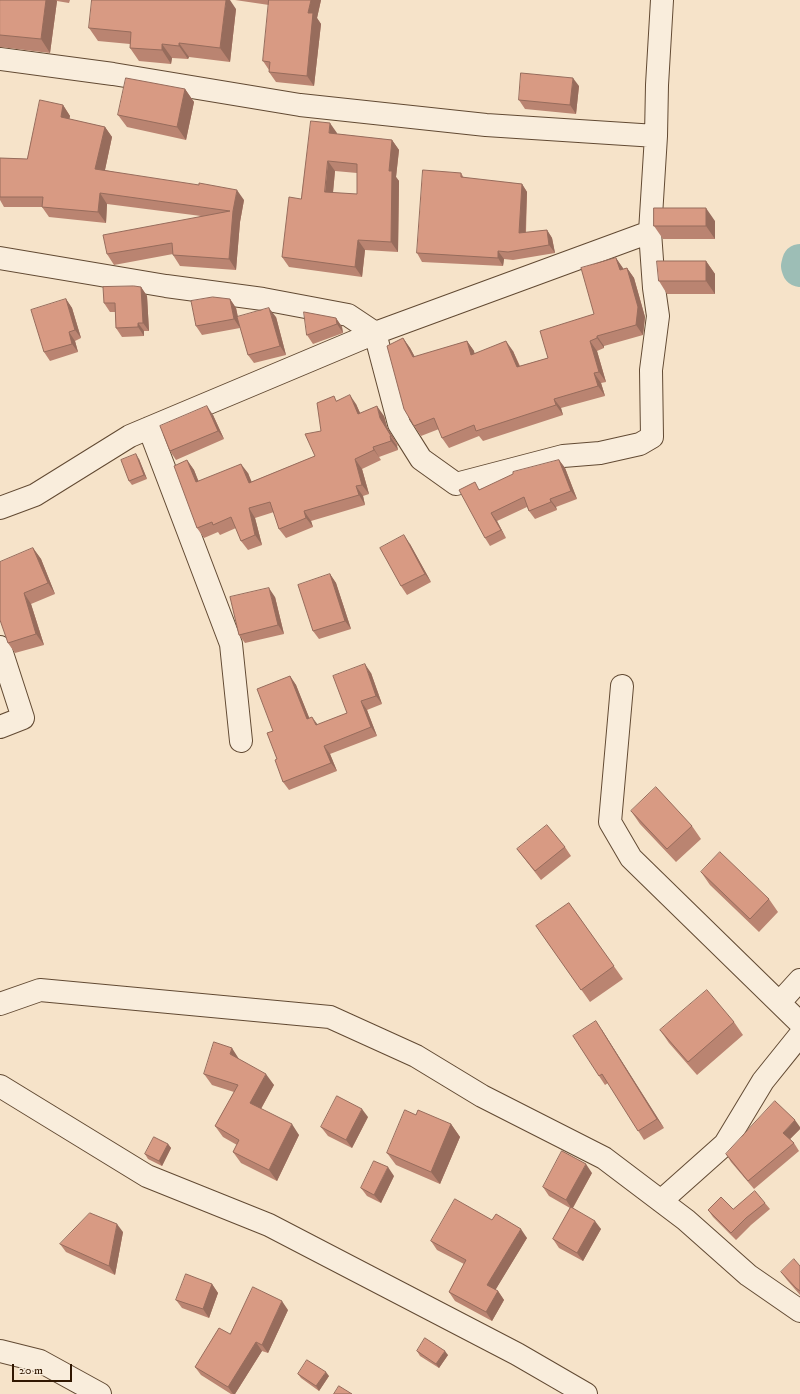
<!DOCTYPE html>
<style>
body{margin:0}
#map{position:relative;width:800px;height:1394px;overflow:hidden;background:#f6e3c9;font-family:"IM FELL DW Pica",serif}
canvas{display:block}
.scale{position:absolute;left:12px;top:1364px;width:60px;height:18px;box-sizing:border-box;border:2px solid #311701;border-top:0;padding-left:5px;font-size:12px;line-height:14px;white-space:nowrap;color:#311701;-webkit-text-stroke:3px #f9eddc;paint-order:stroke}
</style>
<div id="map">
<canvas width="800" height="1394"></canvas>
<div class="scale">20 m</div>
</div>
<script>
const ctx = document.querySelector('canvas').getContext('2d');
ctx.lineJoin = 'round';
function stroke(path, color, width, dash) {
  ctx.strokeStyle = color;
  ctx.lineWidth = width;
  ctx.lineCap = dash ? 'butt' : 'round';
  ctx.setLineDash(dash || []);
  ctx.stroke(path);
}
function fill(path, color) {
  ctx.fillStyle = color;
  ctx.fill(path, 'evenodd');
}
const river = new Path2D(`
 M800 262 799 266 800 269`);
const street = new Path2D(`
 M0 59 113 74 300 105 486 125 656 136
 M0 258 166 286 263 299 348 315 375 333 399 424 421 459 456 484 563 456 600 453 640 444 652 437 651 370 658 316 654 288 650 232
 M149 428 231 644 241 741
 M0 508 35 495 130 436 375 333 650 232 656 136 657 85 662 0
 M0 647 23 718 0 727
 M622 686 610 822 631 858 800 1023
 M780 1002 800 980
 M0 1004 40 990 330 1017 416 1056 482 1096 604 1158 686 1220 748 1275 800 1311
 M0 1086 147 1176 269 1225 517 1354 586 1394
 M661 1201 725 1144 763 1081 800 1035
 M0 1351 40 1361 100 1394`);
const wall = new Path2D(`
 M0 0H70L69 3 57 1 50 53 0 47Z
 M235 0H321L317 18 321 24 314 86 276 82 269 72V70L263 61 269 5Z
 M236 9 230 62 189 57 188 59 172 58 171 64 139 61 130 48V44L98 41 89 28Z
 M579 86 576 114 525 109 519 100Z
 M185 89 194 102 186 140 127 127 118 115Z
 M63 105 70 116 69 119 105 127 112 137 105 170 244 200 240 222 236 270 180 266 173 255V254L114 265 107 254 201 216 107 204 106 223 49 217 42 207H4L0 200V158L27 159Z
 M337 133V134L392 140 399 150 396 177 399 181 398 252 365 250 362 277 289 267 282 257 301 199ZM335 171 357 173V194L333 193Z
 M461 173 464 178 522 184 527 192 526 233 547 230 552 238 555 253 513 260 504 259 503 266 422 262 417 253Z
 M715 221V239H663L654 226Z
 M616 258 623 269 627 268 634 278 645 317 643 335 604 346V348L597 351 606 382 601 383 605 396 561 408 563 415 483 441 479 436 449 448 442 438 439 429 421 436 414 426 403 338 410 348 415 357 467 341 474 351V353L513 351 520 366 548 358 594 314Z
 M706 261 715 274V294H667L659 281Z
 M141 287 147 296 149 331H144V336L122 337 116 328 115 312H110L104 303Z
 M66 299 72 308 81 338 75 341 78 352 50 361 44 352Z
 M230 299 236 308 238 317H276L286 355 254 363 248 355 238 319 240 328 202 335 196 326Z
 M336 318 342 327 343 333 313 344 307 335Z
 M337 400 356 404 360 413 384 416 387 427 398 445 397 446 398 450 379 457 381 460 362 469 369 494 363 496 365 505 311 521 313 527 286 538 279 529 274 512 255 518 262 545 248 550 241 541 236 528 220 535 218 532 204 538 197 528 187 460 194 470 198 481 248 473 251 482 315 456 321 431Z
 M213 415 224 439 176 460 170 451Z
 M139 459 147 479 132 485 129 481Z
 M559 460 565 468 577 499 556 507 557 510 535 519 529 511 527 507 497 521 506 538 490 546 485 538 480 490Z
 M410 544 431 582 407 595 401 586Z
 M33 548 41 559 55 594 31 604 44 645 15 653 8 643Z
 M330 574 336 583 351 629 319 639 313 631Z
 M275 597 284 634 245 643 239 635Z
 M371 673 382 704 367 710 377 736 330 754 337 771 289 790 283 782 277 759 273 731 290 676 296 685 309 718 318 725 347 713Z
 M631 811 692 826 701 839 676 862 640 824Z
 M565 847 571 856 541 880 517 849Z
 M701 872 769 899 778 912 759 932 710 885Z
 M569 903 623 979 590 1002 536 926Z
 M734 1022 743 1035 697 1075 669 1043 660 1030Z
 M602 1030 664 1128 644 1140 608 1083 605 1085 599 1076Z
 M239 1059 274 1085 261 1109 299 1135 277 1181 241 1163 233 1152 237 1145 223 1137 215 1126 234 1092 212 1085 204 1074Z
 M416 1115 451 1124 460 1137 440 1184 396 1165 387 1153Z
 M368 1117 352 1148 328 1136 321 1127Z
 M800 1127V1129L790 1139 794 1143 799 1151 754 1189 731 1162 726 1154Z
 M168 1144 171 1148 162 1166 148 1159 145 1154Z
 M592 1173 573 1208 601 1229 583 1261 559 1248 553 1239 570 1208 549 1196 543 1187Z
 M394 1176 381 1203 367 1196 361 1188Z
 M765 1203 770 1209 751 1225 736 1240 713 1217 708 1210 733 1209Z
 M492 1220 527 1238 495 1290 498 1291 504 1300 492 1321 455 1301 449 1292 464 1264 437 1250 431 1241Z
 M123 1232 115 1275 66 1252 60 1244Z
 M800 1266V1295L787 1280 781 1272Z
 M212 1284 218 1293 209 1318 182 1308 176 1300Z
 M288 1310 268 1353 262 1351 235 1394H231L201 1375 195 1367 230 1334Z
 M417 1351 448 1355 439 1368 420 1356Z
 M298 1374 329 1376 319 1391 301 1378Z`);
const shadedWall = new Path2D(`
 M46 0H56L57 1 50 53 41 39Z
 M226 0H230L236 9 230 62 220 48Z
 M311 0H321L317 18 321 24 314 86 307 76 308 13Z
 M179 43 189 57 188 59 179 46Z
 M162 44 172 58 171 64 162 50Z
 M573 78 579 86 576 114 570 105Z
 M185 89 194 102 186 140 177 127Z
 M63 105 70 116 68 127 61 117Z
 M330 123 337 133 336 143 329 133Z
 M105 127 112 137 103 179 95 169Z
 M392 140 399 150 396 177 399 181 398 252 391 242 389 171Z
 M328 161 335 171 332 202 325 192Z
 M522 184 527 192 525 242 519 233Z
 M237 190 244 200 240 222 236 270 229 259 233 211Z
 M100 193 107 204 106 223 98 212Z
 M706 208 715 221V239L706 226Z
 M547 230 552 238 555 253 549 245Z
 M358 240 365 250 362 277 355 267Z
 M498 251 504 259 503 266 498 258Z
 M616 258 623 268 626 280 620 270Z
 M706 261 715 274V294L706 281Z
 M627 268 634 278 645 317 643 335 636 325Z
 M141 287 147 296 149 331 143 323Z
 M66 299 72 308 81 338 75 330Z
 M230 299 236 308 240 328 234 319Z
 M269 308 276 317 286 355 280 346Z
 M336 318 342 327 343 333 337 324Z
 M138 323 144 331V336L138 327Z
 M69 332 75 341 78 352 72 344Z
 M597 336 604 346V348L597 338Z
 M403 338 410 348 420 367 413 357Z
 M467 341 474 351 478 365 471 355Z
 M506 341 513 351 524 377 517 367Z
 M590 341 597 351 606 382 599 372Z
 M594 373 601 383 605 396 598 386Z
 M350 395 356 404 365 424 358 414Z
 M554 399 561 408 563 415 556 405Z
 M207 406 213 415 224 439 218 431Z
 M377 406 384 416 387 427 398 445 391 436 380 418Z
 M390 436 397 446 398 450 391 441Z
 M373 447 379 457 381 460 374 450Z
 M136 454 139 459 147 479 144 475Z
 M355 459 362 469 369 494 362 485Z
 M187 460 194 470 203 492 196 482Z
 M559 460 565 468 577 499 571 491Z
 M241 464 248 473 256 492 249 483Z
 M356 486 363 496 365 505 359 495Z
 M550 499 556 507 557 510 551 502Z
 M249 508 255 518 262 545 255 535Z
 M304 511 311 521 313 527 306 518Z
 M491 513 497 521 506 538 501 530Z
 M404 535 410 544 431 582 425 574Z
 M33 548 41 559 55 594 48 583Z
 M330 574 336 583 351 629 345 621Z
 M269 588 275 597 284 634 278 625Z
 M24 593 31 604 44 645 36 634Z
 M365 664 371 673 382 704 376 696Z
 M290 676 296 685 313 727 307 719Z
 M361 701 367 710 377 736 371 727Z
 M312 717 318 725H316Z
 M324 746 330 754 337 771 331 763Z
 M596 1021 602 1030 664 1128 657 1119Z
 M232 1048 239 1059 238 1065 230 1054Z
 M266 1074 274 1085 258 1114 250 1103Z
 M362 1109 368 1117 352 1148 346 1140Z
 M795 1120 800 1127V1129L788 1141 783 1133Z
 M292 1124 299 1135 277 1181 269 1170Z
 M451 1124 460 1137 440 1184 431 1172Z
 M168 1144 171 1148 162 1166 159 1161Z
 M586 1164 592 1173 572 1209 566 1200Z
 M388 1167 394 1176 381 1203 374 1195Z
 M595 1221 601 1229 583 1261 577 1253Z
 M117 1224 123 1232 115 1275 109 1266Z
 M521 1229 527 1238 493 1294 487 1285Z
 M212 1284 218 1293 209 1318 203 1309Z
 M498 1291 504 1300 492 1321 486 1312Z
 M282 1301 288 1310 268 1353 262 1345Z
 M256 1342 262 1351 235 1394H233L228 1387Z
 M445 1351 448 1355 439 1368 436 1364Z
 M326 1372 329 1376 319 1391 316 1386Z`);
const building = new Path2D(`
 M0 0H46L41 39 0 35Z
 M92 0H226L220 48 179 43V46L162 44V50L130 48 131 32 89 28Z
 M269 0H311L308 13H313L307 76 269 72 270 62 263 61Z
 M521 73 573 78 570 105 519 100Z
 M126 78 185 89 177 127 118 115Z
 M40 100 63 105 61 117 105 127 95 169 199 185V183L237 190 233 211 229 259 173 255 172 243 107 254 103 235 230 211 100 193 98 212 42 207 43 197H0V158L27 159Z
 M311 121 330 123 329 133 392 140 389 171H392L391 242 358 240 355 267 282 257 289 197 301 199ZM328 161 357 164V194L325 192Z
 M423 170 461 173V177L522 184 519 233 547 230 549 245 508 252 498 251V258L417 253Z
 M654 208H706V226H654Z
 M616 258 620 270 627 268 638 307 636 325 597 336V338L590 341 599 372 594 373 598 386 554 399 556 405 476 431 474 425 442 438 434 418 414 426 404 409 387 346 403 338 413 357 467 341 471 355 506 341 517 367 548 358 540 331 594 314 581 268Z
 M657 261H706V281H659Z
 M134 286 141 287 143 323H138V327L116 328 115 303H104L103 287Z
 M213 297 230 299 234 319 196 326 191 301Z
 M66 299 75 330 69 332 72 344 44 352 31 310Z
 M269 308 280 346 248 355 237 317Z
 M304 312 336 318 337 324 307 335Z
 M350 395 358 414 377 406 380 418 391 436H390L391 441 373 447 374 450 355 459 362 485 356 486 359 495 304 511 306 518 279 529 270 502 249 508 255 535 241 541 231 517 213 525 212 522 197 528 174 466 187 460 196 482 241 464 249 483 315 456 305 434 321 431 317 403 334 396 336 401Z
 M207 406 218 431 170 451 160 426Z
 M136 454 144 475 129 481 121 460Z
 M559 460 571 491 550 499 551 502 529 511 524 497 491 513 501 530 485 538 459 490 475 482 479 490 513 474V472Z
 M404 535 425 574 401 586 380 548Z
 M33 548 48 583 24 593 36 634 8 643 0 620V562Z
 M330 574 345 621 313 631 298 585Z
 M269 588 278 625 239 635 230 597Z
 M365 664 376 696 361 701 371 727 324 746 331 763 283 782 275 760 277 759 267 733 273 731 257 689 290 676 307 719 312 717 316 725 347 713 333 676Z
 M656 787 692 826 667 849 631 811Z
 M547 825 565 847 535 871 517 849Z
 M720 852 769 899 750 919 701 872Z
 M569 903 614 966 581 990 536 926Z
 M707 990 734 1022 688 1062 660 1030Z
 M596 1021 657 1119 638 1131 602 1074 599 1076 573 1036Z
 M214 1042 232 1048 230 1054 266 1074 250 1103 292 1124 269 1170 233 1152 239 1140 215 1126 238 1085 204 1074Z
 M337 1096 362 1109 346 1140 321 1127Z
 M775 1101 795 1120 783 1133 794 1143 748 1181 726 1154Z
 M405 1110 416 1115 418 1110 451 1124 431 1172 387 1153Z
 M154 1137 168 1144 159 1161 145 1154Z
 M562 1151 586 1164 566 1200 543 1187Z
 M374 1161 388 1167 374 1195 361 1188Z
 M755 1191 765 1203 746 1218 731 1233 708 1210 721 1197 733 1209Z
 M455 1199 492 1220 496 1214 521 1229 487 1285 498 1291 486 1312 449 1292 466 1260 431 1241Z
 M571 1207 595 1221 577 1253 553 1239Z
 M90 1213 117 1224 109 1266 60 1244Z
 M794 1259 800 1266V1291L796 1288 781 1272Z
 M186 1274 212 1284 203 1309 176 1300Z
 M253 1287 282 1301 262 1345 256 1342 228 1387 195 1367 219 1328 230 1334Z
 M425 1338 445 1351 436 1364 417 1351Z
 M307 1360 326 1372 316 1386 298 1374Z
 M339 1386 352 1394H334Z`);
stroke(river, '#9dbeb6', 36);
stroke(street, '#624a33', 24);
stroke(street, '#f9eddc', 22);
fill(wall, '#ba8471');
fill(shadedWall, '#976c5c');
fill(building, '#d89a83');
stroke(building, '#976c5c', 1);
</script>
